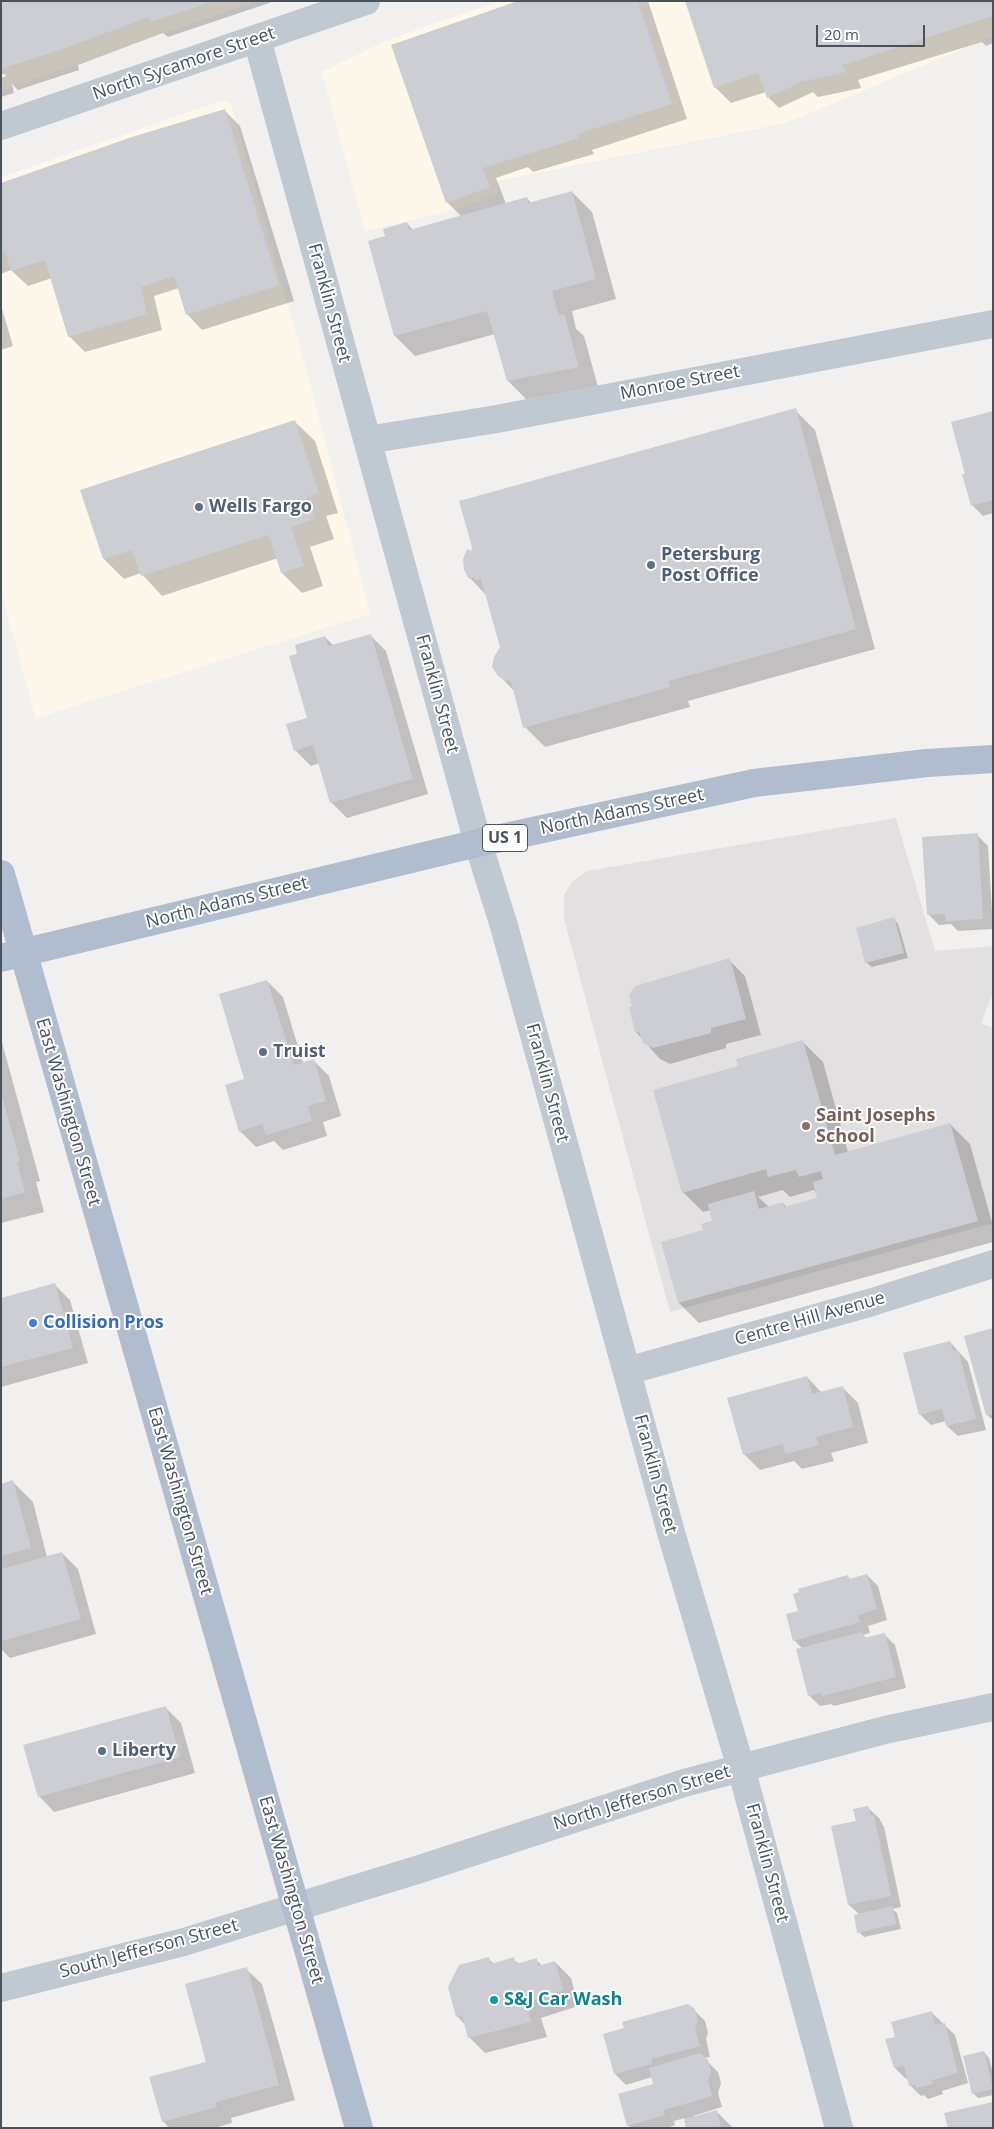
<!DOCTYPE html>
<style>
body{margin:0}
#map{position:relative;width:994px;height:2129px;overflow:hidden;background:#f2efef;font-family:"Open Sans",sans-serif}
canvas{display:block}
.frame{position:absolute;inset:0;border:2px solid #47525d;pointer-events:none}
.scale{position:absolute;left:816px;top:25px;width:109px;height:22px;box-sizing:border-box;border:2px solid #47525d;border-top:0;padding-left:6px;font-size:15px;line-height:18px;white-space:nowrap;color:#47525d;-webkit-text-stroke:4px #fff;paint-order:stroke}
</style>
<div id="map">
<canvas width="994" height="2129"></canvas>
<div class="frame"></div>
<div class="scale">20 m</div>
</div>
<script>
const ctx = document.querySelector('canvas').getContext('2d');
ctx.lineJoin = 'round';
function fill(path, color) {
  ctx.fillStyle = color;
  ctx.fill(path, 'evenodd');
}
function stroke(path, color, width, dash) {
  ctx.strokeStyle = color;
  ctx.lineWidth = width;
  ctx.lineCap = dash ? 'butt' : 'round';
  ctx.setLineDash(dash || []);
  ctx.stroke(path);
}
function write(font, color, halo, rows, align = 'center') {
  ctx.font = font + ' "Open Sans",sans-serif';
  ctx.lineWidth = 4;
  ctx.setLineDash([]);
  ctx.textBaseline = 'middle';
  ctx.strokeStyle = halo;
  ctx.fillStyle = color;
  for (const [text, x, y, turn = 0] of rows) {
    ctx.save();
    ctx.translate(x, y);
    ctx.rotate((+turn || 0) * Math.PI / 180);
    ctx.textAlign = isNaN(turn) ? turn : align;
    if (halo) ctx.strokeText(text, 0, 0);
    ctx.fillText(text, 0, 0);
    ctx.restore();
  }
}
const commercial = new Path2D(`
 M1 1H256L1 91Z
 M500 1H993V36L786 123 497 181 498 193 487 198 446 212 365 231 322 72 387 40Z
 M223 100 231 104 308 376 370 614 36 718 1 591V177Z`);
const education = new Path2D(`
 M896 818 935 951 993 946V993L981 1023 993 1028V1225L990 1224 670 1312 564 919V895L572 882 587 871Z`);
const shadow = new Path2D(`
 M1 1H275L168 37 163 33 78 65 79 70 18 90 12 84 14 93 1 97V78L6 76 5 74 1 75Z
 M519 1H648L687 119 592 150 594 154 533 172 528 167 496 178 506 204 527 198 531 203 572 192 592 212 616 299 572 311 576 329 584 336 598 387 528 401 508 381 495 334 415 356 395 336 386 237 407 223 413 230 462 217 447 202Z
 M687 1H993V43L986 46 982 42 858 80 861 88 818 97 813 92 779 108 768 97 766 92 731 103 715 87Z
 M224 110 240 126 294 301 202 330 187 314 179 288 154 296 162 330 85 352 69 336 52 278 28 286 11 270 1 274V184Z
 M1 305 13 346 1 350Z
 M795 410 815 430 875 649 688 701 690 707 545 747 525 727 515 692 499 675 502 647 487 596 470 578 471 552Z
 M993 412V513L983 516 972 505Z
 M294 421 315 441 338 513 326 516 334 539 310 547 323 586 302 593 282 573 278 558 162 596 141 573 124 579 104 559 82 490Z
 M370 635 386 651 428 794 347 818 331 802 320 763 311 766 295 750 308 719 325 637 334 646Z
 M977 835 988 846 993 929 958 931 951 924 939 925 928 914Z
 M893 918 898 924 908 958 872 967 866 962Z
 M729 960 745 976 761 1035 726 1044V1048L670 1064 660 1059 636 1032Z
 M267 981 283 997 303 1063 313 1060 329 1076 341 1116 323 1122 327 1136 283 1150 274 1141 256 1147 240 1131Z
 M1 1039 40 1181 36 1182 44 1212 1 1223Z
 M803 1042 823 1062 848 1152 950 1124 970 1144 993 1226V1242L699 1323 679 1303 705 1231 714 1222 711 1210 703 1212 683 1192ZM783 1190 790 1197 814 1190 819 1198 787 1208 783 1203 769 1207 758 1197Z
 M54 1284 70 1300 88 1363 1 1387V1299Z
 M993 1329V1420L987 1415Z
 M950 1342 968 1362 986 1430 958 1436 947 1426 946 1421 931 1425 920 1414Z
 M807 1377 822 1393 842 1387 858 1403 868 1443 831 1453 834 1461 802 1469 794 1461 760 1470 744 1454Z
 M13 1482 33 1502 47 1557 62 1553 78 1569 96 1634 10 1658 1 1649V1485Z
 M867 1575 878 1586 887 1620 868 1626 870 1633 863 1635 866 1638 884 1634 895 1645 906 1688 834 1706 831 1704 820 1706 809 1695 803 1649 794 1640 799 1611 847 1576 851 1580Z
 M165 1707 181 1723 195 1773 54 1812 39 1796Z
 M868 1808 879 1818 884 1827 901 1907 892 1909 897 1913 901 1929 864 1937 859 1932 860 1915 849 1905 857 1822Z
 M489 1959 494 1964 513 1959 519 1964 536 1960 543 1966 555 1962 571 1978 578 2006 541 2018 547 2037 485 2053 469 2037 466 2026 457 2016Z
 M246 1969 262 1984 295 2100 231 2118 232 2123 214 2128H169L163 2121 208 2063Z
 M694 2010 705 2021 708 2033 706 2039 710 2057 704 2058 718 2072 721 2083 718 2093 722 2107 693 2116V2118L717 2112 733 2128H687L685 2118 674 2121 675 2125 667 2128H631L628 2125 655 2085 652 2077 626 2085 615 2074Z
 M931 2012 955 2035 968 2083 942 2091 943 2094 928 2099 924 2095 921 2096 910 2085 908 2078 906 2079 895 2068Z
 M984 2052 989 2058 993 2073V2095L978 2098 973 2093Z`);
const building = new Path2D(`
 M1 1H212V2L151 22 149 17 60 50 1 69Z
 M518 1H638L672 104 577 134 579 138 483 168 490 187 446 203 391 45Z
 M685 1H993V16L843 65 846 72 801 82 767 98 758 73 714 88Z
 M225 109 279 285 186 315 174 276 141 287 147 314 68 337 45 260 11 271 5 251 1 253V183L132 137Z
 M572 191 596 279 552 291 559 316 564 314 579 367 507 381 487 311 394 336 368 241 385 236 383 229 407 222 409 230 527 197 528 203Z
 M796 408 856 629 669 681 670 687 523 728 511 681 504 680 498 676 492 667 494 657 500 647 481 579 475 581 474 577 469 579 464 570 463 559 467 549 471 551 472 547 459 501Z
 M993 411V500L971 506 962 474H965L951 422Z
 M295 420 319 493 307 496 315 519 291 527 304 566 281 573 269 535 141 576 132 550 103 559 80 490Z
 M371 634 413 779 330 803 313 745 294 751 286 724 307 718 289 656 297 654 295 645 325 636 328 646Z
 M978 833 983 919 946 921 945 914 927 915 922 837Z
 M894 917 904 953 865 963 856 928Z
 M730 958 746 1019 711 1028V1033L653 1048 643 1043 639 1032H635L629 1007 632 1006 629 995 635 986Z
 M267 980 294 1065 314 1059 326 1101 308 1106 312 1121 266 1135 262 1124 239 1132 225 1085 244 1079 219 994Z
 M803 1040 835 1155 950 1123 978 1221 678 1303 661 1242 703 1230 701 1224 712 1221 708 1204 754 1191 759 1209 783 1202 784 1207 817 1198 813 1182 823 1179 821 1171 799 1177 796 1170 768 1177 766 1169 682 1193 653 1090 738 1066 736 1059Z
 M1 1093 20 1161 17 1162 25 1192 1 1199Z
 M55 1283 73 1348 1 1367V1298Z
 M993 1328V1414L986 1415 964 1336Z
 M950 1341 953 1351 958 1350 976 1419 946 1426 942 1409 919 1415 903 1353Z
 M807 1376 812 1394 843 1386 853 1427 816 1437 819 1445 785 1454 783 1444 743 1455 727 1398Z
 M13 1480 31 1548 1 1556V1484Z
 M62 1552 81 1619 1 1641V1569Z
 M867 1574 877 1609 858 1615 860 1622 793 1641 786 1614 798 1611 793 1594 799 1592 798 1589 848 1575 849 1579Z
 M862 1632 864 1638 885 1633 896 1677 822 1696 821 1693 808 1696 796 1649Z
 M166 1706 180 1757 38 1797 23 1745Z
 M868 1806 871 1816 874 1815 891 1896 848 1905 831 1826 856 1821 853 1809Z
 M892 1906 896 1924 857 1933 854 1915Z
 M489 1957 491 1964 514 1957 516 1964 537 1958 538 1966 555 1961 563 1990 526 2003 531 2022 468 2038 462 2015 456 2017 448 1987 459 1965Z
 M247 1967 279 2085 216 2102 217 2107 162 2122 149 2077 206 2062 185 1984Z
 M688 2004 695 2009 698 2022 695 2028 700 2046 651 2059 652 2064 614 2074 603 2034 624 2028 622 2022Z
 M932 2011 935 2025 945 2023 958 2073 932 2080 933 2084 916 2088 915 2085 909 2086 904 2066 894 2068 885 2039 895 2037 891 2022Z
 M984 2051 993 2089 972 2094 963 2056Z
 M700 2053 708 2060 711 2072 708 2081 712 2096 664 2110 665 2115 627 2126 618 2094 653 2084 649 2068Z
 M993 2102V2128H948L944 2113Z
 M717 2110 721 2128H686L684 2119Z`);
const minor = new Path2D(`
 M257 39 478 843 504 926 672 1536 741 1768 839 2128
 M367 440 497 419 993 324
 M627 1371 869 1303 993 1264
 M296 1907 420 1869 684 1783 885 1730 993 1707`);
const tertiary = new Path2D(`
 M1 126 366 1
 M1 1988 184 1942 296 1907`);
const primary = new Path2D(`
 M1 874 359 2128
 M1 958 478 843 754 783 927 763 993 759`);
const markers = [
 [199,507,5,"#5c6f8a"],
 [651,565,5,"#5c6f8a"],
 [263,1052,5,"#5c6f8a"],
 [806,1126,5,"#8d6e63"],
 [33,1323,5,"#3f7fe0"],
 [102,1751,5,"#5c6f8a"],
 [494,2000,5,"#0f9aa8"]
];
const shields = [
 [505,838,45]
];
const shieldNames = [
 ["US 1",505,838]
];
const streetNames = [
 ["North Sycamore Street",184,64,-19],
 ["Franklin Street",329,303,75],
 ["Monroe Street",680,383,-11],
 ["Franklin Street",437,694,75],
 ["North Adams Street",622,812,-12],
 ["North Adams Street",227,903,-14],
 ["Franklin Street",547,1083,75],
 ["East Washington Street",68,1112,74],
 ["Centre Hill Avenue",810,1319,-16],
 ["Franklin Street",655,1474,75],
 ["East Washington Street",180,1501,74],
 ["North Jefferson Street",642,1798,-17],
 ["Franklin Street",767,1863,75],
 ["East Washington Street",291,1890,74],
 ["South Jefferson Street",149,1949,-15]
];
const serviceNames = [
 ["Wells Fargo",209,507],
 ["Petersburg",661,555],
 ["Post Office",661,576],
 ["Truist",273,1052],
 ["Liberty",112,1751]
];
const educationNames = [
 ["Saint Josephs",816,1116],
 ["School",816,1137]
];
const shopNames = [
 ["Collision Pros",43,1323]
];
const cultureNames = [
 ["S&J Car Wash",504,2000]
];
fill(commercial, '#fcf7e9');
fill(education, '#e3e0e1');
fill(shadow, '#0003');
fill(building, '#ccced4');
stroke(minor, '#c0c9d1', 28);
stroke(tertiary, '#c0c9d1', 28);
stroke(primary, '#afbdce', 28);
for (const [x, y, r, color] of markers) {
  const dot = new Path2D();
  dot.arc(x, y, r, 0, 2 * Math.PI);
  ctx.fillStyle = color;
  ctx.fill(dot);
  stroke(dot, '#fff', 2);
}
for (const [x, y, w] of shields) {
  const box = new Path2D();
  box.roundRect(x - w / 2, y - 13.5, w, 27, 4);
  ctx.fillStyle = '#fff';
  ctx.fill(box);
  stroke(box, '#47525d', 1);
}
write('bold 16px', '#47525d', null, shieldNames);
write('18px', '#47525d', '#fff', streetNames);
write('bold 18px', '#4e5e75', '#fff', serviceNames, 'left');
write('bold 18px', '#785e54', '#fff', educationNames, 'left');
write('bold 18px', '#366cbe', '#fff', shopNames, 'left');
write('bold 18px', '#0d838f', '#fff', cultureNames, 'left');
</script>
